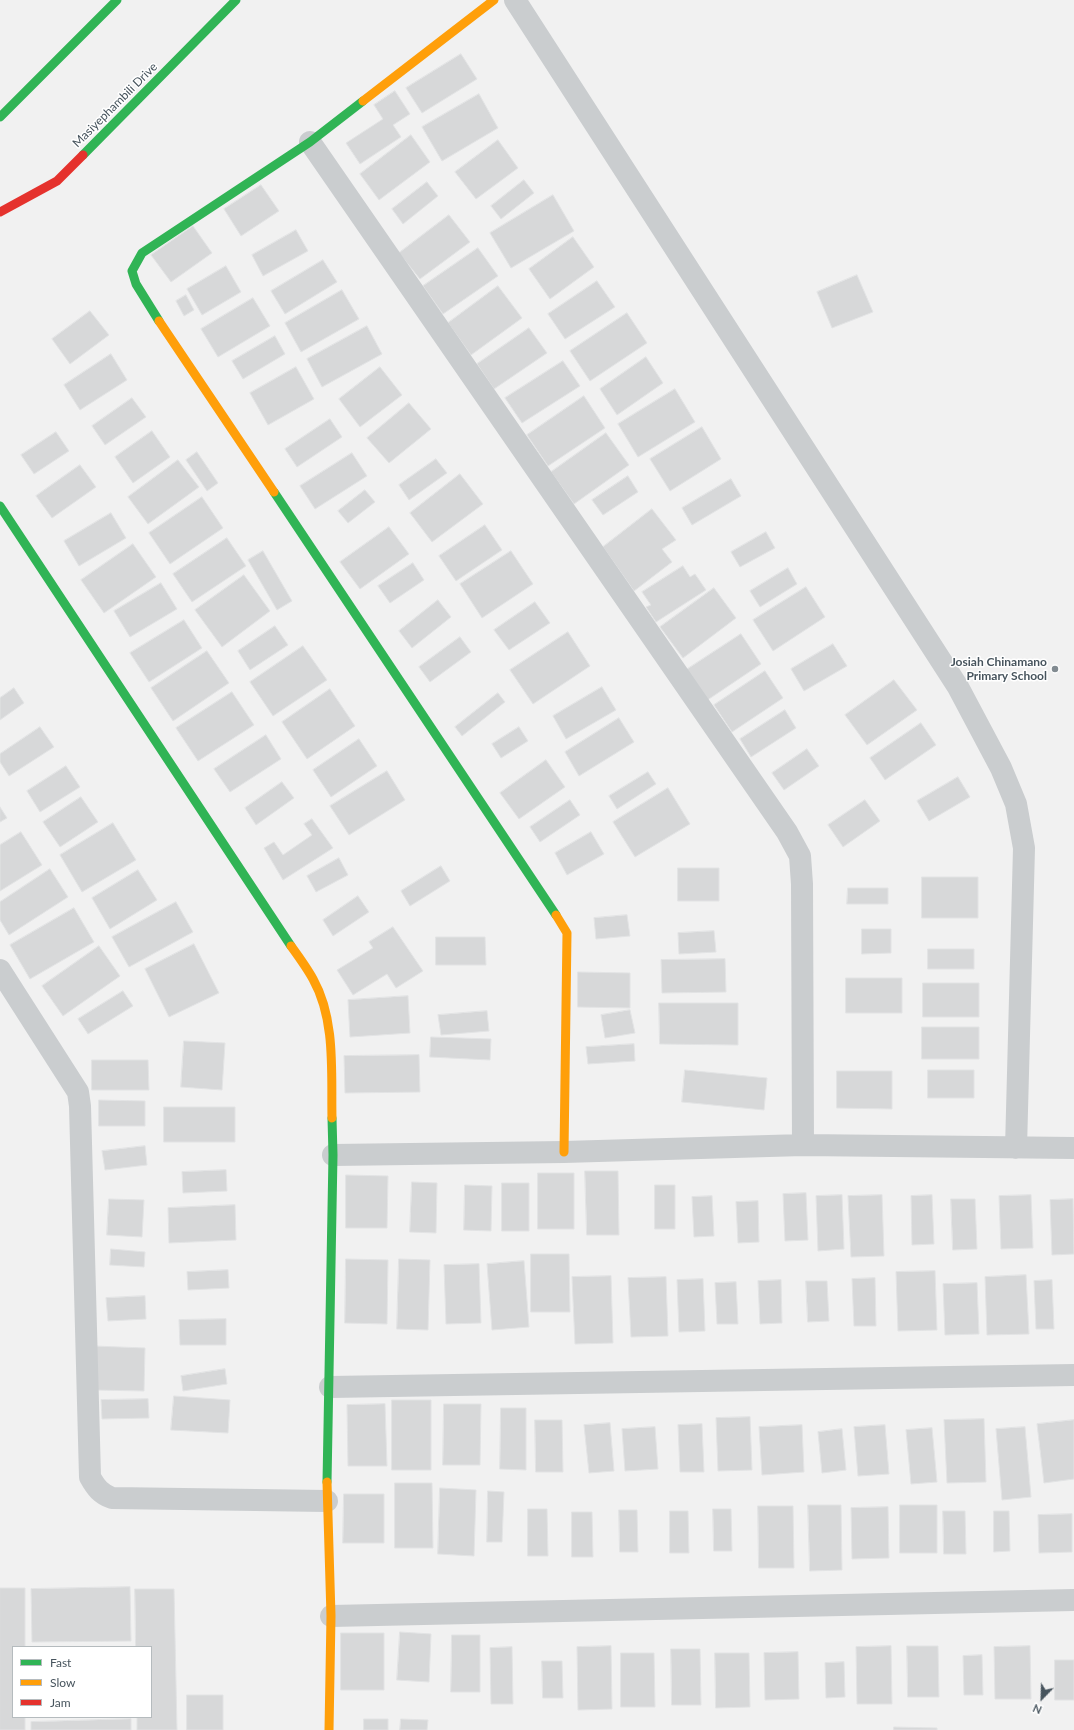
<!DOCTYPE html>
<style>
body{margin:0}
#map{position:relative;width:1074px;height:1730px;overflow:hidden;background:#f1f1f1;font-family:Lato,sans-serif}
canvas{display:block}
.legend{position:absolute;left:12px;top:1646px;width:140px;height:72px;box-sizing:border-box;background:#fff;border:1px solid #b5bbbe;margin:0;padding:5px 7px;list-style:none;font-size:12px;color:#47545d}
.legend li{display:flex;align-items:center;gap:8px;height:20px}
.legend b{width:20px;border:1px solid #b5bbbe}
.north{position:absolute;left:1022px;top:1678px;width:40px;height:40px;-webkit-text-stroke:3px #fff;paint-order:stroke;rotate:203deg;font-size:11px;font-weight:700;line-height:16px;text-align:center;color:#47545d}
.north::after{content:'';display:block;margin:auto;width:14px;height:18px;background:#47545d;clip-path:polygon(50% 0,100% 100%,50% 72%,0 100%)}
</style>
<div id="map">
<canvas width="1074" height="1730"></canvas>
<ul class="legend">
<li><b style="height:5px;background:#30b455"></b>Fast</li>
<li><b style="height:5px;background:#ff9f0a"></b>Slow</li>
<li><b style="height:5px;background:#e5322d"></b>Jam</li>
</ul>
<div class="north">N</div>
</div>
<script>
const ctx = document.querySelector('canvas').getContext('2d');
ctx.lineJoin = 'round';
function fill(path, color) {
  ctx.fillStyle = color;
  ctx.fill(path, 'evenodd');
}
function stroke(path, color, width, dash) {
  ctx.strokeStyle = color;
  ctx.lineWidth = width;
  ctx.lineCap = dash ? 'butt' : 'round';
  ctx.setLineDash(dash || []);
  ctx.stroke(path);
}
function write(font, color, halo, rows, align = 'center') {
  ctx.font = font + ' Lato,sans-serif';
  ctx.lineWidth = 3;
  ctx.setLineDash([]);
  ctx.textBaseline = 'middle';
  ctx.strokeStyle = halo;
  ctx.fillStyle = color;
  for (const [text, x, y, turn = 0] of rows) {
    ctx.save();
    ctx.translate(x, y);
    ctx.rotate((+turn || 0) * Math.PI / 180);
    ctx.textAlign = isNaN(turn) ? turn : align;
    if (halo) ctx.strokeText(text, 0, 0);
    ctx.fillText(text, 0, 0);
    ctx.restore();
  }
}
const building = new Path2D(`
 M461 54 477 79 422 113 406 88Z
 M395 91 410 114 393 125 401 137 360 164 346 143 383 119 374 105Z
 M479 94 498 128 442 161 422 127Z
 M411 135 430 162 379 200 360 174Z
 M498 140 518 168 476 199 455 172Z
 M524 180 534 193 501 219 491 206Z
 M427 182 438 196 403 224 392 209Z
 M261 185 279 211 241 236 224 209Z
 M553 195 574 231 511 268 490 233Z
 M449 215 470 242 420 279 399 253Z
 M193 226 212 253 171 282 151 255Z
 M296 230 308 251 263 276 252 255Z
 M573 237 594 267 550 299 529 269Z
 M478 248 498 276 443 314 423 286Z
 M323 260 337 282 285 314 271 291Z
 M226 266 241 292 202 315 187 289Z
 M857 275 873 312 832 328 817 292Z
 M597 281 615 307 565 339 548 314Z
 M498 286 522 318 471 355 448 323Z
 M342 290 359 319 301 352 285 323Z
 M186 295 194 310 184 316 176 301Z
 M253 298 270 326 218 357 201 329Z
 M90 311 109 335 70 364 52 339Z
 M627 313 647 343 590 381 570 351Z
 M367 326 382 354 322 387 307 359Z
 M529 328 547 353 494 389 477 364Z
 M275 336 285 354 243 379 232 361Z
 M111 354 127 380 80 410 64 385Z
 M646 357 663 383 617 415 600 389Z
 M563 361 580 386 522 423 505 398Z
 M296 367 314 399 268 425 250 393Z
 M380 367 402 395 360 427 339 399Z
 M675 389 695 422 638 457 618 424Z
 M584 396 605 428 548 466 527 435Z
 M132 398 146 417 105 445 92 426Z
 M409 403 431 429 389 463 367 438Z
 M330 419 342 437 297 467 285 449Z
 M702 427 721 459 670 491 650 459Z
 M152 431 170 457 133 483 115 457Z
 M56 432 69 451 34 474 21 455Z
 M606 433 629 465 574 504 551 472Z
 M197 452 218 483 207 491 186 460Z
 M352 453 367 476 315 509 300 486Z
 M436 459 447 473 409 500 399 485Z
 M178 460 199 487 148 524 128 497Z
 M80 465 96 487 52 518 36 496Z
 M460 474 483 504 432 542 410 513Z
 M628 476 638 492 603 515 592 500Z
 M731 479 741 496 692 525 682 508Z
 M365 490 375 502 348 523 338 511Z
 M202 497 223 528 170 564 149 533Z
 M652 509 676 540 662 549 672 562 634 591 603 547Z
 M111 513 126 538 79 566 64 541Z
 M485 525 502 550 456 581 439 556Z
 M389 527 409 554 360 589 340 562Z
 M766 532 775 548 740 567 731 552Z
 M227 538 246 566 192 602 173 574Z
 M133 544 156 577 104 613 81 580Z
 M263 551 292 601 277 610 248 560Z
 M511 551 533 584 482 618 460 584Z
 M413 563 424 580 390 603 378 586Z
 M683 566 690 577 695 574 706 590 656 622 646 607 651 605 642 592Z
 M788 568 797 584 760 607 750 591Z
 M244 575 270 611 222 647 195 610Z
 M161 583 177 609 130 637 114 611Z
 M806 587 825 617 773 651 753 620Z
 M714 588 736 618 683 658 660 627Z
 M438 600 451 617 412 648 399 631Z
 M535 602 550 623 509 650 494 630Z
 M184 620 202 648 149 682 130 653Z
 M275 626 288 645 250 670 238 651Z
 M568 632 590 666 533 704 510 670Z
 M741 634 761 664 706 701 686 670Z
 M460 637 471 652 430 682 419 667Z
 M833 644 847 666 804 691 791 669Z
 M303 646 327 680 273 716 250 682Z
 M207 651 229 683 173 721 151 688Z
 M765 671 783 698 732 732 714 705Z
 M894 680 917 710 867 745 845 715Z
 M602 687 616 710 566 739 553 716Z
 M14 688 24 703 0 720V698Z
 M330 689 355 726 307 759 282 722Z
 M232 692 254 725 198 761 176 728Z
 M498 693 505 702 462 736 455 727Z
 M785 710 796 728 751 757 740 739Z
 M619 718 634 742 579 776 565 752Z
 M921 723 936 745 885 780 870 758Z
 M40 727 54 747 9 776 0 762V754Z
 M519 727 528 741 501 758 492 744Z
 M266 735 281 759 230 792 214 769Z
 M359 739 377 766 331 797 313 770Z
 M807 749 819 766 784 790 772 773Z
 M546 760 565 787 519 819 500 793Z
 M66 766 80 787 40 812 27 791Z
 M387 771 405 800 349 835 330 806Z
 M648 772 656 784 617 809 609 796Z
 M958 777 970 797 929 821 917 801Z
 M282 782 294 798 256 825 245 808Z
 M668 788 690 824 635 857 613 822Z
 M81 797 98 822 60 847 43 822Z
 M570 800 580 815 540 842 530 827Z
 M865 800 880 821 843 847 828 825Z
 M0 807 7 818 0 822Z
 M312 819 333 848 283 880 264 848 274 842 283 855 312 835 304 824Z
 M113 823 136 860 82 892 60 855Z
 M21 832 42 865 0 891V845Z
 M591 832 604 854 567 875 555 853Z
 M339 858 348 875 316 892 307 876Z
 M441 866 450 881 410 906 401 891Z
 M678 868H719V901H678Z
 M50 869 68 897 9 935 0 920V902Z
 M138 870 157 900 110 929 92 898Z
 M922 877H978V918H922Z
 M848 888H888V904H847Z
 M358 896 369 912 333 936 323 920Z
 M176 902 193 932 129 967 112 937Z
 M74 908 94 942 30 979 10 945Z
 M627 915 630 936 596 939 594 918Z
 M393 927 423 971 396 988 387 974 353 995 337 970 373 948 369 942Z
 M862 929H891V953L862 954Z
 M714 931 716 952 679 954 678 933Z
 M436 937H485L486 965H436Z
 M194 944 219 993 169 1017 145 969Z
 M99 946 120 976 63 1016 42 986Z
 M928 949H974V969H928Z
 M725 959 726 992 662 993 661 960Z
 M578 972 630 973V1008L578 1007Z
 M846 978H902V1013H846Z
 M923 983H979V1017H923Z
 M123 991 133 1006 88 1034 78 1019Z
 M408 996 410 1033 350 1037 348 1000Z
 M659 1003H738V1045L660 1044Z
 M630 1010 635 1033 605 1038 601 1015Z
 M487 1011 489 1031 441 1035 438 1015Z
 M922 1027H979V1059H922Z
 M431 1037 491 1039 490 1060 430 1057Z
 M184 1041 225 1043 222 1090 181 1087Z
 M634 1044 635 1061 588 1064 586 1047Z
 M419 1055 420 1092 345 1093 344 1056Z
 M92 1060H148L149 1090H92Z
 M685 1070 767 1078 764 1110 682 1102Z
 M928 1070H974V1098H928Z
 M837 1071H892V1109L837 1108Z
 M99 1100 145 1101V1126H99Z
 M164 1107H235V1142H164Z
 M145 1146 147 1165 105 1170 102 1151Z
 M226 1170 227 1191 183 1193 182 1172Z
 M585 1171H618L619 1235H587Z
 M538 1173H574V1229H538Z
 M346 1175 388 1176 387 1228H346Z
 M412 1182 437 1183 436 1233 410 1232Z
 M502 1183H529V1231H502Z
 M465 1185 492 1186 491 1231 464 1230Z
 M655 1185H675V1229H655Z
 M806 1193 808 1240 785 1241 783 1194Z
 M842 1195 844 1249 818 1251 816 1196Z
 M882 1195 884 1256 851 1257 848 1196Z
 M932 1195 934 1244 912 1245 911 1196Z
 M1031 1195 1033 1248 1001 1249 999 1196Z
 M712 1196 714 1236 694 1237 692 1197Z
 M109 1199 144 1200 142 1237 107 1235Z
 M951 1199H975L977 1249 953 1250Z
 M1073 1199 1074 1254 1052 1255 1050 1200Z
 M758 1201 759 1242 738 1243 736 1202Z
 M235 1205 236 1240 169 1243 168 1208Z
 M111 1249 145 1252 144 1267 110 1265Z
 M531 1254H569L570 1312H531Z
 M346 1259 388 1260 387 1324 345 1323Z
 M399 1259 430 1260 428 1330 397 1329Z
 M524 1261 529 1327 492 1330 487 1264Z
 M479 1264 481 1323 446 1324 444 1265Z
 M228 1270 229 1288 188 1290 187 1272Z
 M935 1271 937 1330 898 1331 896 1272Z
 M1026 1275 1029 1334 987 1335 985 1277Z
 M611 1276 613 1343 575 1344 572 1277Z
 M666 1277 668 1336 631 1337 628 1278Z
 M875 1278 876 1326H854L852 1279Z
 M703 1279 705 1331 679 1332 677 1280Z
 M781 1280 782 1323 760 1324 758 1281Z
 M1052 1280 1054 1329H1036L1034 1281Z
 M806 1281H827L829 1321 808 1322Z
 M736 1282 738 1324H717L715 1283Z
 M977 1283 979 1334 945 1335 943 1284Z
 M145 1296 146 1319 108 1321 106 1298Z
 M226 1319V1345H180L179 1320Z
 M94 1346 145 1348 144 1391 94 1390Z
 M225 1369 227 1384 183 1391 181 1376Z
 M174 1396 230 1400 228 1433 171 1430Z
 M148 1399 149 1418 102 1419 101 1400Z
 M392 1400H431V1470H392Z
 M385 1404 387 1466H348L347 1405Z
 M444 1404H481L480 1465H443Z
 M501 1408H526V1470L500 1469Z
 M750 1417 752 1470 718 1471 716 1418Z
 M984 1419 986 1482 947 1483 944 1420Z
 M535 1420H562L563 1472H536Z
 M1074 1420V1479L1044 1483 1037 1424Z
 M610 1423 614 1471 589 1473 584 1425Z
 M702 1424 704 1472H680L678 1425Z
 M802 1425 804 1472 762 1475 759 1427Z
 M885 1425 889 1474 858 1476 854 1427Z
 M655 1427 658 1469 625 1471 622 1429Z
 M1025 1427 1031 1497 1002 1500 996 1429Z
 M932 1428 937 1482 911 1484 906 1430Z
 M842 1429 846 1470 822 1473 818 1432Z
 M395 1483H432L433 1548H395Z
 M440 1488 476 1490 474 1556 438 1554Z
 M488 1491 504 1492 502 1542H487Z
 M344 1494H384V1543H343Z
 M808 1505H841L842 1570 810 1571Z
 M900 1505H937V1553H900Z
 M758 1506H793L794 1568H759Z
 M888 1507 889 1558 852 1559 851 1508Z
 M528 1509H547L548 1556H528Z
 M713 1509H731L732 1551H714Z
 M619 1510H637L638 1552H620Z
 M670 1511H688L689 1553H670Z
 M943 1511H965L966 1554H944Z
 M994 1511H1009L1010 1551 994 1552Z
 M572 1512H592L593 1557H572Z
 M1072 1514V1552L1039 1553 1038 1515Z
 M130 1587 131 1641 32 1642 31 1589Z
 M0 1588H25V1647H13V1717H25V1730H0Z
 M135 1589H174L177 1730H137V1717H151V1647H136Z
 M400 1632 431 1634 429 1682 397 1680Z
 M341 1633H384V1690H341Z
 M452 1635H480V1692H451Z
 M611 1646 612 1709 578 1710 577 1647Z
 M891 1646 892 1704H857L856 1647Z
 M907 1646H938L939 1697H908Z
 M1030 1646 1031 1699H995L994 1647Z
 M512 1647 513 1704H491L490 1648Z
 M671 1649H700L701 1705H672Z
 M798 1652 799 1699 765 1700 764 1653Z
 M621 1653H654L655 1707H621Z
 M715 1653H749L750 1707 716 1708Z
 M982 1655 983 1695H964L963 1656Z
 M1055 1660H1074V1700H1055Z
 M542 1661H562L563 1698H543Z
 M844 1662 845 1697 826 1698 825 1663Z
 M187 1695H223V1730H187Z
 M131 1719V1730H31V1722Z
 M364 1719H388V1730H364Z
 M401 1719 428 1720 427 1730H400Z
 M894 1727 937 1728V1730H894Z`);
const street = new Path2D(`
 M515 0 958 687 1001 768 1016 804 1024 848 1016 1148
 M310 142 787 832 800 856 802 884 803 1145
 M0 970 78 1092 80 1106 90 1477C96 1488 101 1494 112 1498L327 1501
 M333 1155 564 1152 803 1145 1074 1148
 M330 1387 1074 1375
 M331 1616 1074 1600`);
const fast = new Path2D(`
 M0 117 117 0
 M83 155 236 0
 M159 321 136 284 132 271 142 253 310 142 363 101
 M274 492 556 915
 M0 506 291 946
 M327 1482 333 1155 332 1118`);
const slow = new Path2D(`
 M363 101 494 0
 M159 321 274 492
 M556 915 567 933 564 1152
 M291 946C299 957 307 968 313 979 336 1020 331 1073 332 1118
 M327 1482 331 1616 329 1730`);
const jam = new Path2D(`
 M0 212 57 181 83 155`);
const markers = [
 [1055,669,4,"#828b91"]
];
const streetNames = [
 ["Masiyephambili Drive",115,105,-45]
];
const poiNames = [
 ["Josiah Chinamano",1047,662],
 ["Primary School",1047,676]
];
fill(building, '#d7d8d9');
stroke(building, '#e2e3e4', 1);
stroke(street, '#cacdcf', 22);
stroke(fast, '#30b455', 9);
stroke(slow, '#ff9f0a', 9);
stroke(jam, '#e5322d', 9);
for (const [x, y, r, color] of markers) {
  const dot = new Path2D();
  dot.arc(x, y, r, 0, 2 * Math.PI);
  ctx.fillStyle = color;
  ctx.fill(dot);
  stroke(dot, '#fff', 1.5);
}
write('12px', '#47545d', '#fff', streetNames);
write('bold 12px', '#47545d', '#fff', poiNames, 'right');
</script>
